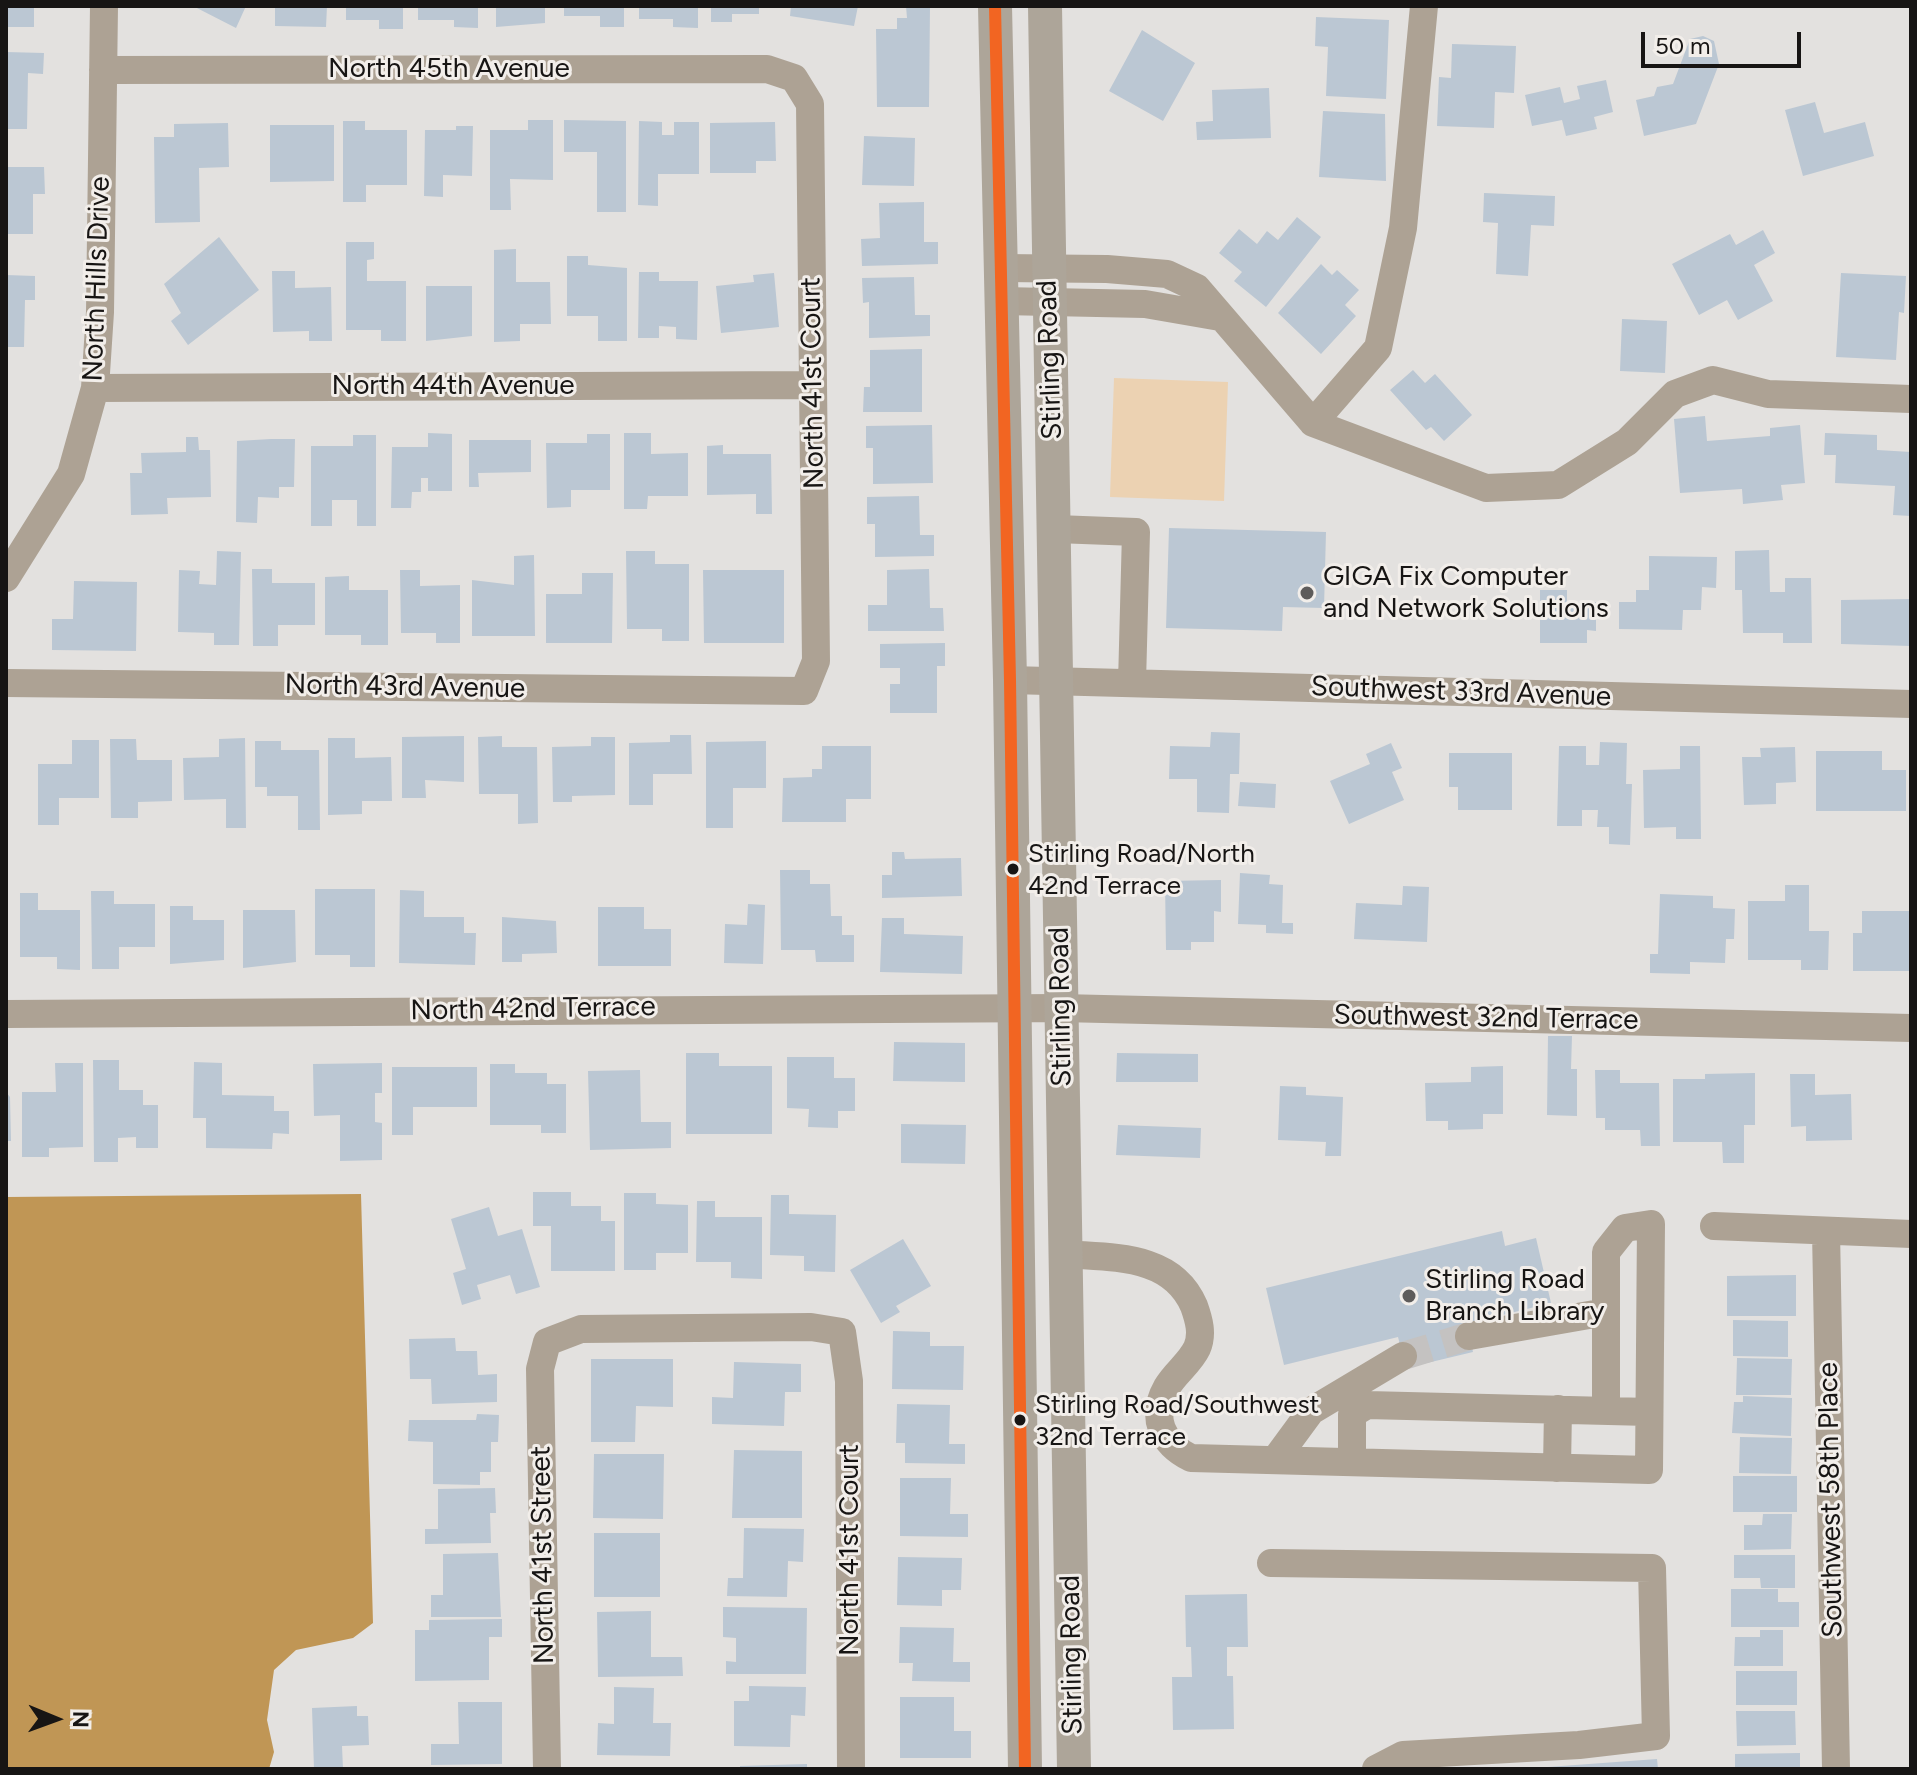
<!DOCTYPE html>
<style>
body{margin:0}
#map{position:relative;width:1917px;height:1775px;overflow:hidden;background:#e3e1df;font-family:Figtree,sans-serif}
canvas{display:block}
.frame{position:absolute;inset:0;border:8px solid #171514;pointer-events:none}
.north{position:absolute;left:16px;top:1679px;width:80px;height:80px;-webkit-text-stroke:6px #f2eeea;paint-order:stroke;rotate:91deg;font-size:22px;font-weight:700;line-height:32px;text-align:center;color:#171514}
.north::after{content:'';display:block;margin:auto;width:28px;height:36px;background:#171514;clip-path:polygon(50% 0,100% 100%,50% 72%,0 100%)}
.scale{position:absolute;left:1641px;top:32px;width:160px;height:36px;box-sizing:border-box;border:4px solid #171514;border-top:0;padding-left:10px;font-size:24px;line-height:28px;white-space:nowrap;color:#171514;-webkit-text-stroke:6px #f2eeea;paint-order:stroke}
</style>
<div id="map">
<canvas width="1917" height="1775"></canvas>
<div class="frame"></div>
<div class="north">N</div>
<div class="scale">50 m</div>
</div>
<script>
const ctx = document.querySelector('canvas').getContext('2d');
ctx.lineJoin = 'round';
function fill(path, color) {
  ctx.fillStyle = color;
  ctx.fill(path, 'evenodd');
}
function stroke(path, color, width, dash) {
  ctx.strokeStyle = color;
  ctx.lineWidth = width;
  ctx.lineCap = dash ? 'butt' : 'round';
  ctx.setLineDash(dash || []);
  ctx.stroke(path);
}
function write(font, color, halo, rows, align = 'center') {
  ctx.font = font + ' Figtree,sans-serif';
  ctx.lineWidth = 6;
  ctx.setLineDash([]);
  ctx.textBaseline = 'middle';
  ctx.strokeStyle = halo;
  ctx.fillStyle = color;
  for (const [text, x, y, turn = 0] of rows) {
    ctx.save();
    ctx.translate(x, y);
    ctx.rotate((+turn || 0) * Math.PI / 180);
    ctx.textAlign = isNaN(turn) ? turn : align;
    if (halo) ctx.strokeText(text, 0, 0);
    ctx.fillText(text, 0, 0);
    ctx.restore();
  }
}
const green = new Path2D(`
 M1114 378 1228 382 1224 501 1110 497Z`);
const water = new Path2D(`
 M361 1194 373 1623 353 1638 296 1650 274 1670 267 1720 274 1752 269 1769H6V1197Z`);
const building = new Path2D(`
 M6 6H34V27H6Z
 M193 6H246L236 28Z
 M275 6H327L326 27 275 26Z
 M346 6H403V29H379V20H346Z
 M418 6H478V28L454 27V20H418Z
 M496 6H545V23L496 27Z
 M564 6H624V27H600V16H564Z
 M639 6H698V28L673 27V19H639Z
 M711 6H759V14H732V22H711Z
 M791 6H858L854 26 790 16Z
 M906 6H930L929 107H877L876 29H897V18H907Z
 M1316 17 1389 20 1386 99 1326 96 1328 47 1315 46Z
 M1142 30 1195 63 1163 121 1109 91Z
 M1703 36 1714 41 1719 64 1696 124 1644 136 1636 100 1654 96 1657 87 1673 84 1690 39Z
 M1452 44 1516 46 1514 93 1495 92 1494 128 1437 126 1439 77 1451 78Z
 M6 52 44 53 43 74 28 73 27 129H6Z
 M1606 80 1613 112 1594 117 1597 129 1566 136 1562 120 1532 126 1525 95 1560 87 1564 103 1580 99 1577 86Z
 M1269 88 1271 138 1197 140 1196 122 1213 121 1212 90Z
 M1815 102 1824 133 1865 122 1874 156 1803 176 1785 110Z
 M1323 111 1385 114 1386 181 1319 177Z
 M528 120H553V180L510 179 511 210H490V130H528Z
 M564 120 626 121V212H597V152H564Z
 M343 121H365V130H407V185H366V202H343Z
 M639 121 662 122V135H674V122H699V174H658V206L638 205Z
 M775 122 776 161H756V173H710V123Z
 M228 123 229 167 199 168 200 222 155 223 154 137H174V124Z
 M270 125H334V181L270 182Z
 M456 126H473L472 176 443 175V197L424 196 425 130H456Z
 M864 136 915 138 914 186 862 185Z
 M6 167H44L45 194H33V234H6Z
 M1484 193 1555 196 1554 226 1531 225 1528 276 1496 274 1498 223 1483 222Z
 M924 202V242H938V264L862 266 861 239 880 238 879 203Z
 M1297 217 1321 237 1266 307 1234 281 1242 272 1219 253 1239 229 1257 244 1267 231 1278 240Z
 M1763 230 1775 253 1754 265 1773 301 1738 320 1727 300 1699 315 1672 264 1730 234 1736 245Z
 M219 237 259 290 188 345 171 321 181 313 164 284Z
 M346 242H374V259L367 260V281H406V341H381V330H346Z
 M516 249V282H550L551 324H520V341L494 342V250Z
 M567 256H588V265L627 268V341H598V316H567Z
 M1321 264 1332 275 1337 270 1359 290 1345 305 1356 316 1321 354 1278 313Z
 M272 271H295V288L331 287 332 341H309V331L273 332Z
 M639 272H659V281H698L697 340 676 339V327L659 326V338H638Z
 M774 273 779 327 721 333 716 286 754 282 753 275Z
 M1841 273 1906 276 1904 313 1899 312 1896 360 1836 357Z
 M6 275 35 276V300H25L24 347H6Z
 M914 277 915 315H930V336L869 338V302L863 303 862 278Z
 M426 286H472V336L426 341Z
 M1622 319 1667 321 1665 373 1620 371Z
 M922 349V412H863L864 387H870V350Z
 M1413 370 1425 383 1435 374 1472 415 1444 441 1431 427 1426 430 1390 390Z
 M1705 416 1707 441 1770 436V428L1800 425 1805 483 1781 485 1783 500 1743 504 1742 489 1680 493 1674 419Z
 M932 425 933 483 873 484V448H866V426Z
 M428 433 452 434V491H428V478H421V492H412L411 508H391L392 447H428Z
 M624 433H651V454L688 453V496H648L647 509H624Z
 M1825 433 1877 435V450L1911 452V516L1893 515 1895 486 1835 483 1836 455H1824Z
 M587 434H610V490H571V507L547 508 546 443H587Z
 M353 435H376V526H357V500H332V526H311V446H353Z
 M186 437H198L199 450H210L211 497 167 498 168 514 131 515 130 473H142L141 453 186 452Z
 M271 439H295L294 487H279V498L258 497 257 523 236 522 237 441Z
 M469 440H531V472L478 473 479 487H469Z
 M723 445V454H771L772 514H756V494L707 495V446Z
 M919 496 920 535H934V556L875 557V524H867V497Z
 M1169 528 1326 532 1324 608 1283 607 1282 631 1166 628Z
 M1769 550 1770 592H1785V578H1811L1812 643H1783V633H1743L1742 590H1735V551Z
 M217 551 241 552 239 645H214V633L178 632 179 570 200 571 199 584 216 585Z
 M626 551H655V564H689V641H662V629H627Z
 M534 555 535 636H472V580L514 585V556Z
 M1649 556 1717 557 1716 588 1702 587 1701 610H1683L1682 630 1619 629V602H1636V590H1649Z
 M252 569H272V583H315V625H278V646H253Z
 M929 569 930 608H943L944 631H868V605H887V570Z
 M400 570H420V586L460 585V643H436V633H401Z
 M703 570H784V643H704Z
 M582 573H613L612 643H546V594H582Z
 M349 576V590H388V645H361V635H325V577Z
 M74 581 137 582 136 651 52 650V619H73Z
 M1540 590H1567V602H1596V631L1587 630V643H1540Z
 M1911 599V646L1841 644V600Z
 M945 643V666H937V713H890V684H900V668H880V644Z
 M1211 732 1240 733 1239 774H1230L1229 813 1197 812V779H1169L1170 746 1210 747Z
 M670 735H691L692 774H653V805H629V743L670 742Z
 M464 736V782L425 780 426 798H402V737Z
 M502 736V747H537L538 823 518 824V794H479L478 737Z
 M591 737H615V795L572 796V802H553L552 747 591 746Z
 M245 738 246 828H226V799L184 800 183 758 219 757V739Z
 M328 738H355V758L391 757 392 801H362V814L328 815Z
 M110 739H136L137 760H172V801L138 802V818H111Z
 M72 740H99V798H59V825H38V764H72Z
 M255 741H281V750H319L320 830H298V796H267V787H255Z
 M766 741V788H733V828H706V742Z
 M1600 742 1627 743 1626 784H1632L1630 845 1609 844V827H1597L1598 810H1582V826H1557L1559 746H1586V765H1599Z
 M1391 743 1402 768 1392 772 1404 800 1349 824 1330 781 1370 764 1366 754Z
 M822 746H871V799H846V822H782L783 778 812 777V769H822Z
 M1680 746H1700L1701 839H1676V827L1644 828 1643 770 1680 769Z
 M1795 747 1796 782 1776 783V804L1744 805 1742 757H1761L1760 748Z
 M1816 751H1882V770H1906V811H1816Z
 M1449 753H1512V810H1458V787H1449Z
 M1240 782 1276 784 1275 808 1238 806Z
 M892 852H904L905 859 961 858 962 896 882 898V875H892Z
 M780 870H810V884H830L831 916H842V935H854V962H816L815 950H781Z
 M1240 873 1270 875 1269 884 1283 885 1282 923H1293V934L1266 933V925L1238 924Z
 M1221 880V912L1214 911V942H1191V950H1166L1165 881Z
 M1785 885H1809V931H1829L1828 970H1801V960H1748V901H1785Z
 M1403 886 1429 887 1427 942 1354 939 1356 903 1402 905Z
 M315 889H375V967H350V955H315Z
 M400 890 424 891V917H464V933H476L475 965 399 963Z
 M91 891H114V904H155V947H119V969H92Z
 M20 893H38V910H80V970L57 969V957H20Z
 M1660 894 1713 896V908L1735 909 1734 939H1726L1725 963 1690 962V974L1650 973V954H1658Z
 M748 904 765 905 763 964 724 963 725 924 747 925Z
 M170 906H193V920H224V960L170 964Z
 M598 907H644V929H671V966H598Z
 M243 910H295L296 962 243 968Z
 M1862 911H1911V971H1853V933H1862Z
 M502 917 556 921 557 953 522 954V962H502Z
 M882 918H904V934L963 936 962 974 880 972Z
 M1548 1036H1572L1571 1069H1577V1116L1547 1115Z
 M894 1042 965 1043V1082L893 1081Z
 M686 1053H719V1066H772V1134H686Z
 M1117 1053 1198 1054V1082H1116Z
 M787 1057H834V1078H855V1111H838V1128L808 1127 809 1109 787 1108Z
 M93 1060H119V1090H143V1105H158V1148H136V1137L118 1138V1162H94Z
 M194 1062 222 1063V1095L274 1096V1111H289V1134L273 1133 272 1149 206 1148V1118H193Z
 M55 1063H83V1147L49 1148V1157H22V1092H56Z
 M382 1063V1093H375V1122L382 1123V1160L340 1161V1115L314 1116 313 1064Z
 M490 1064H515V1073H547V1084H566V1133H541V1125H490Z
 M1503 1066V1114H1483V1129L1448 1130V1121H1426L1425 1083 1471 1082V1067Z
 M392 1067H477V1107H413V1135H392Z
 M640 1070 641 1122H671V1148L590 1150 588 1071Z
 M1595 1070H1620V1083H1659L1660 1146H1641L1640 1130H1605V1118H1596Z
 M1755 1073V1125H1744V1163H1723L1722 1142H1673V1079H1705V1074Z
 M1790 1074H1815V1095L1851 1094 1852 1140 1806 1141V1126L1791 1127Z
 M1280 1086 1306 1087V1095L1343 1097 1341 1156H1325L1326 1142 1278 1140Z
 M6 1092 10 1097 11 1141H6Z
 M901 1124 966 1125 965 1164 901 1163Z
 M1118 1125 1201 1128 1200 1158 1116 1155Z
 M533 1192H571V1206H601V1221H615V1271H551V1226H533Z
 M624 1193H656V1204L688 1205V1253H656V1270H624Z
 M771 1195H789V1214L836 1215 835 1272 804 1271V1256L770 1255Z
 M697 1201H715V1217H762V1279L731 1278V1262H696Z
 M489 1207 498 1236 522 1229 540 1287 516 1294 510 1275 477 1285 481 1299 462 1305 453 1273 466 1269 451 1219Z
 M1502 1231 1505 1246 1536 1238 1551 1303 1466 1324 1473 1352 1406 1368 1398 1337 1284 1365 1266 1288Z
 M903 1239 931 1286 896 1306 900 1312 881 1323 850 1270Z
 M1796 1275V1316H1727V1276Z
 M1733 1320 1788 1321V1357L1733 1356Z
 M893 1331 930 1332V1346H964L963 1390 892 1389Z
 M455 1338 456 1351H477L478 1375 497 1374V1402L432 1404 431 1379H410L409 1339Z
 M1737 1358 1792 1359 1791 1395H1736Z
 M591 1359H673V1407L636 1406 635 1442H591Z
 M734 1362 801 1364V1392H785L784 1426 712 1424V1397L733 1398Z
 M1743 1396 1792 1398 1791 1436 1732 1433 1734 1402H1743Z
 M897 1404 950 1405 949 1444H965V1464L905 1463V1443H896Z
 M477 1414 499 1415 498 1442H491V1472H480V1485L433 1484V1442L408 1441 409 1420H476Z
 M1740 1437 1792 1438 1791 1474 1739 1473Z
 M734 1450 802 1451V1518H732Z
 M594 1454H664L663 1519 593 1518Z
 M1733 1476H1797V1512H1733Z
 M900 1478H951L950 1514H968V1537L900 1536Z
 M495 1488 496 1513H490L491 1543 425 1544V1529H438V1489Z
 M1763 1514H1792L1791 1549 1744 1550V1525H1762Z
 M744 1528 804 1529 803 1562 788 1561 787 1597 727 1596 728 1578H743Z
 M594 1533H660V1597H594Z
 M498 1553 501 1617H431V1595H443V1554Z
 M1734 1555H1795V1588H1761L1760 1578H1734Z
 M898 1557 962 1558 961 1590H942V1606L897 1605Z
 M1731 1589H1778V1602H1799V1627H1731Z
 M1247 1594 1248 1647H1227V1676H1233L1234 1729 1173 1730 1172 1677H1192L1191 1647H1186L1185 1595Z
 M723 1607 807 1608 806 1674H726V1661L736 1662V1638L723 1637Z
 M651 1611V1657H682L683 1676 598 1677 597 1612Z
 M502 1619V1637H489V1680L415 1681V1630H429V1620Z
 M900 1627 954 1628 953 1662H970V1682L912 1681 913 1663H899Z
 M1760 1630H1783V1666H1734L1735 1637H1760Z
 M1736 1671H1797V1705H1736Z
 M749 1686 806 1687 805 1716 791 1715 790 1747 734 1746V1701H749Z
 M614 1687 654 1688 653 1723H671L670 1756 597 1755 598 1723 614 1724Z
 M900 1697H954V1731H971V1758H900Z
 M458 1702H502V1764L431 1765V1744H459Z
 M357 1706V1716H368L369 1745 342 1746 343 1769H314L312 1708Z
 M1736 1711H1795L1796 1745 1737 1746Z
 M1800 1753V1769H1735V1754Z
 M1657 1759 1658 1769H1548V1767Z
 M807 1764V1769H740V1766Z`);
const minorTunnel = new Path2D(`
 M1403 1356 1469 1336`);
const minor = new Path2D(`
 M1001 268 1107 269 1167 274 1197 288 1313 423 1486 488 1558 485 1627 442 1675 394 1713 380 1768 394 1911 399
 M1002 301 1145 304 1220 317
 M95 388 812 385
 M1313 423 1378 348 1403 228 1424 6
 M1056 529 1136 532 1132 683
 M6 578 71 474 95 388 100 312 104 6
 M1010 680 1911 704
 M6 683 804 691 816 661 810 104 794 78 767 69 103 70
 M6 1014 1061 1008 1911 1028
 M1714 1226 1911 1234
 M1826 1231 1836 1769
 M1065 1254C1113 1258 1172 1254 1194 1306 1199 1320 1203 1334 1197 1348 1190 1363 1175 1373 1167 1387 1150 1417 1162 1444 1191 1458L1649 1470 1651 1224 1625 1228 1606 1252V1411
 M1469 1336 1606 1312
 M1275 1460 1311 1411 1403 1356
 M1352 1462V1414L1367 1405 1649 1412
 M1557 1468 1558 1409
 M1271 1563 1652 1568 1656 1736 1579 1745 1403 1755 1376 1769
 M547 1769 540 1369 547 1342 581 1329 811 1327 842 1332 849 1381 851 1769`);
const major = new Path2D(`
 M995 6 1010 680 1025 1769
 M1045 6 1074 1769`);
const bus1 = new Path2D(`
 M995 6 1010 680 1025 1769`);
const markers = [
 [1307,593,8,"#5e5c5b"],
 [1013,869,7,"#171514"],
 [1409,1296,8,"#5e5c5b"],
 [1020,1420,7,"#171514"]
];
const busNames = [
 ["Stirling Road/North",1028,854],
 ["42nd Terrace",1028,886],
 ["Stirling Road/Southwest",1035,1405],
 ["32nd Terrace",1035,1437]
];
const streetNames = [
 ["North 45th Avenue",449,69],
 ["North Hills Drive",97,279,-88],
 ["Stirling Road",1050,360,-92],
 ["North 41st Court",813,383,-91],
 ["North 44th Avenue",453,386],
 ["North 43rd Avenue",405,687,1],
 ["Southwest 33rd Avenue",1461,692,2],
 ["Stirling Road",1061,1007,-91],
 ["North 42nd Terrace",533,1009,-1],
 ["Southwest 32nd Terrace",1486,1018,1],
 ["Southwest 58th Place",1831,1500,-91],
 ["North 41st Court",850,1550,-90],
 ["North 41st Street",543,1555,-91],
 ["Stirling Road",1072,1655,-91]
];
const poiNames = [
 ["GIGA Fix Computer",1323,577],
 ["and Network Solutions",1323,609],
 ["Stirling Road",1425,1280],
 ["Branch Library",1425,1312]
];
fill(green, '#ecd2b2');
fill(water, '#c09655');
fill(building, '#bbc7d3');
stroke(minorTunnel, '#c4c2c1', 28, [28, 14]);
stroke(minor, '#ada294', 28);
stroke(major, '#ada599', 34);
stroke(bus1, '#f26522', 12);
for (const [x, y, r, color] of markers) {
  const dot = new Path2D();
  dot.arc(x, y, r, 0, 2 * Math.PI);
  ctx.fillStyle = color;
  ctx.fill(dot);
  stroke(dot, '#f2eeea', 3);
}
write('26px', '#171514', '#f2eeea', busNames, 'left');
write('28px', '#171514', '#f2eeea', streetNames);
write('28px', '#171514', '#f2eeea', poiNames, 'left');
</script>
